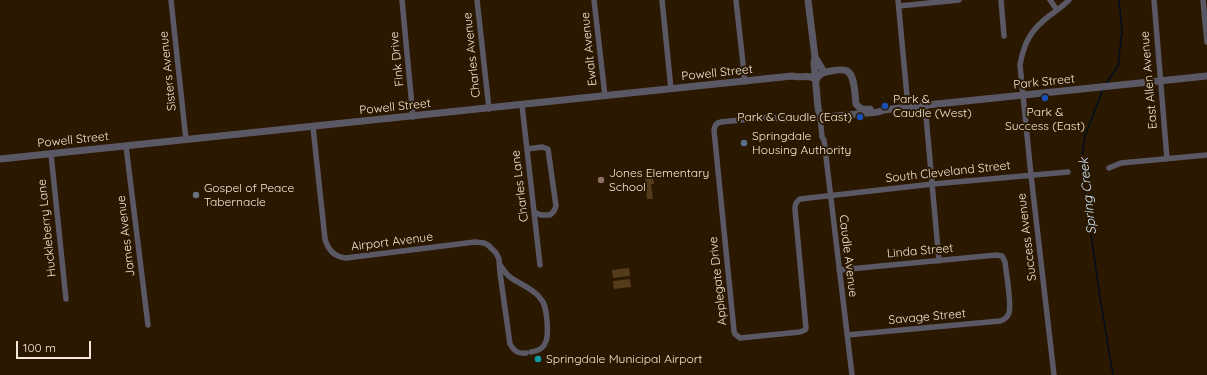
<!DOCTYPE html>
<style>
body{margin:0}
#map{position:relative;width:1207px;height:375px;overflow:hidden;background:#2a1801;font-family:Quicksand,sans-serif}
canvas{display:block}
.scale{position:absolute;left:16px;top:341px;width:75px;height:18px;box-sizing:border-box;border:2px solid #f4e8d9;border-top:0;padding-left:5px;font-size:12px;line-height:14px;white-space:nowrap;color:#f4e8d9;-webkit-text-stroke:3px #2a1801;paint-order:stroke}
</style>
<div id="map">
<canvas width="1207" height="375"></canvas>
<div class="scale">100 m</div>
</div>
<script>
const ctx = document.querySelector('canvas').getContext('2d');
ctx.lineJoin = 'round';
function fill(path, color) {
  ctx.fillStyle = color;
  ctx.fill(path, 'evenodd');
}
function stroke(path, color, width, dash) {
  ctx.strokeStyle = color;
  ctx.lineWidth = width;
  ctx.lineCap = dash ? 'butt' : 'round';
  ctx.setLineDash(dash || []);
  ctx.stroke(path);
}
function write(font, color, halo, rows, align = 'center') {
  ctx.font = font + ' Quicksand,sans-serif';
  ctx.lineWidth = 4;
  ctx.setLineDash([]);
  ctx.textBaseline = 'middle';
  ctx.strokeStyle = halo;
  ctx.fillStyle = color;
  for (const [text, x, y, turn = 0] of rows) {
    ctx.save();
    ctx.translate(x, y);
    ctx.rotate((+turn || 0) * Math.PI / 180);
    ctx.textAlign = isNaN(turn) ? turn : align;
    if (halo) ctx.strokeText(text, 0, 0);
    ctx.fillText(text, 0, 0);
    ctx.restore();
  }
}
const green = new Path2D(`
 M654 168V176H653L654 184H651L653 199H647L645 177 647 175 646 169Z
 M629 268 630 276 613 278 612 270Z
 M630 279 631 287 614 289 613 281Z`);
const stream = new Path2D(`
 M1106 84 1118 66 1122 31 1119 0
 M1103 89 1085 136 1081 164 1100 297 1113 375`);
const minor = new Path2D(`
 M171 0 186 140
 M402 0 413 117
 M477 0 489 109
 M594 0 605 96
 M662 0 671 89
 M736 0 745 82
 M898 0 908 107
 M1001 0 1004 36
 M1050 0 1057 10
 M1154 0 1167 159
 M1203 0 1207 42
 M899 6 959 0
 M522 105 540 265
 M925 105 939 261
 M820 115 822 137 824 140 852 375
 M826 117 805 119 800 118 785 120 771 117 721 122C716 123 715 125 714 130L734 331 735 334 740 338 800 332 805 330 806 328 795 209C795 204 796 202 800 199L933 184 1068 172
 M313 127 325 239C328 250 335 257 346 258L475 242 484 243 488 245 496 253 499 259 500 273 510 344C514 351 518 354 526 353
 M126 146 148 325
 M527 149 542 147 548 149 556 206 554 211 550 215H541L534 212
 M51 154 66 299
 M1109 168 1121 163 1207 155
 M500 265C503 269 506 274 510 277 519 284 533 288 540 298 546 304 546 313 547 321 548 335 549 350 531 352
 M839 270 996 255 1002 256 1005 262C1006 272 1012 305 1009 313 1007 318 1004 320 1000 321L847 335
 M1054 375 1031 175 1020 65C1024 42 1031 30 1049 16 1056 11 1063 6 1069 0`);
const tertiary = new Path2D(`
 M808 0 815 57 814 63 818 108 819 112 826 117 878 112 884 110 908 107 1207 76
 M815 57 824 72
 M816 80C819 73 824 72 831 71 836 70 843 69 847 71 855 75 855 96 856 104 860 109 863 110 870 109
 M0 159 792 76C800 79 810 73 816 80`);
const markers = [
 [1045,98,4,"#1a4fb4"],
 [885,106,4,"#1a4fb4"],
 [860,117,4,"#1a4fb4"],
 [744,143,4,"#5c6f8a"],
 [601,180,4,"#8d6e63"],
 [196,195,4,"#6b7280"],
 [538,359,4,"#0f9aa8"]
];
const streetNames = [
 ["Ewalt Avenue",589,49,-96],
 ["Charles Avenue",472,55,-96],
 ["Fink Drive",397,59,-96],
 ["Sisters Avenue",168,71,-96],
 ["Powell Street",717,73,-6],
 ["East Allen Avenue",1149,80,-95],
 ["Park Street",1044,82,-6],
 ["Powell Street",395,107,-6],
 ["Powell Street",73,140,-6],
 ["South Cleveland Street",948,172,-6],
 ["Charles Lane",520,186,-97],
 ["Huckleberry Lane",47,228,-96],
 ["James Avenue",126,236,-97],
 ["Success Avenue",1027,237,-97],
 ["Airport Avenue",392,242,-7],
 ["Linda Street",920,251,-5],
 ["Caudle Avenue",848,256,83],
 ["Applegate Drive",718,281,-96],
 ["Savage Street",927,317,-5]
];
const poiNames = [
 ["Park &",893,99],
 ["Caudle (West)",893,113],
 ["Park &",1045,112,"center"],
 ["Success (East)",1045,126,"center"],
 ["Park & Caudle (East)",852,117,"right"],
 ["Springdale",752,136],
 ["Housing Authority",752,150],
 ["Jones Elementary",609,173],
 ["School",609,187],
 ["Gospel of Peace",204,188],
 ["Tabernacle",204,202],
 ["Springdale Municipal Airport",546,359]
];
const waterNames = [
 ["Spring Creek",1088,196,-96]
];
fill(green, '#543b1a');
stroke(stream, '#000d1f', 1.5);
stroke(minor, '#5b5866', 5.5);
stroke(tertiary, '#5b5866', 7);
for (const [x, y, r, color] of markers) {
  const dot = new Path2D();
  dot.arc(x, y, r, 0, 2 * Math.PI);
  ctx.fillStyle = color;
  ctx.fill(dot);
  stroke(dot, '#2a1801', 1.5);
}
write('12px', '#f4e8d9', '#2a1801', streetNames);
write('12px', '#f4e8d9', '#2a1801', poiNames, 'left');
write('italic 13px', '#cee6fe', '#2a1801', waterNames);
</script>
